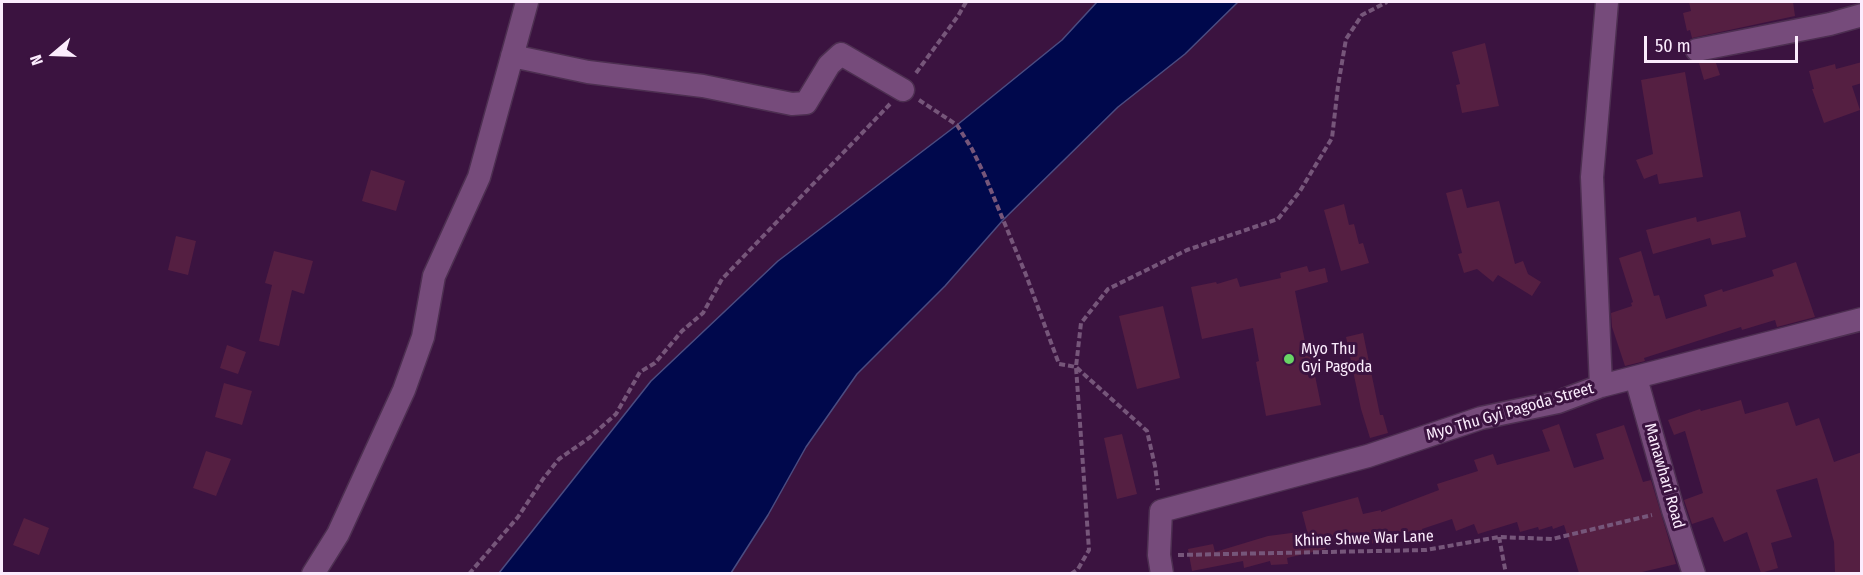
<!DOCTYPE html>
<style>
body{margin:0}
#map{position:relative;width:1863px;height:575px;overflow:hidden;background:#3b1340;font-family:"Fira Sans Condensed",sans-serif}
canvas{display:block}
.frame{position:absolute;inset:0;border:3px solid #fbecfd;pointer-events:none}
.north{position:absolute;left:24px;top:24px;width:60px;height:60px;-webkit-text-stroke:4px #3b1340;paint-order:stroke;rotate:251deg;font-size:16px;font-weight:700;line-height:24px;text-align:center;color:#fbecfd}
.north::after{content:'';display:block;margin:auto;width:21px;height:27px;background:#fbecfd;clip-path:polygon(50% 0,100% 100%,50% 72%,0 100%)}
.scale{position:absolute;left:1644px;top:36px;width:154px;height:27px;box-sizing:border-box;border:3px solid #fbecfd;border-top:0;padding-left:8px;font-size:18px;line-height:21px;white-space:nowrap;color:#fbecfd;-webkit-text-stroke:4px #3b1340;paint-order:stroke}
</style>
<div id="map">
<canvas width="1863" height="575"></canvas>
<div class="frame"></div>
<div class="north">N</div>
<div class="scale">50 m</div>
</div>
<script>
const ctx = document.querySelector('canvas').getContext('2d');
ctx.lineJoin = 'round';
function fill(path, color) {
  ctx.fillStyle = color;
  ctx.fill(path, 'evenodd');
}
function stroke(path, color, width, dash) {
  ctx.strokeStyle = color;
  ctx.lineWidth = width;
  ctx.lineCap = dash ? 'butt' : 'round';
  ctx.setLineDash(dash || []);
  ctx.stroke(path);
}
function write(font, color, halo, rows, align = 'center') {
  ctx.font = font + ' "Fira Sans Condensed",sans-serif';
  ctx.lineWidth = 6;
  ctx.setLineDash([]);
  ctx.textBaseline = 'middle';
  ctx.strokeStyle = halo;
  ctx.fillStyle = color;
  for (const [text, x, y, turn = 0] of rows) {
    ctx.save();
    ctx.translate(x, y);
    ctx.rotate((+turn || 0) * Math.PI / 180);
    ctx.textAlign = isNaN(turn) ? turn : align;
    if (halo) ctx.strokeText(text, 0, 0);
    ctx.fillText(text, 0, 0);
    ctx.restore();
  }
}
const water = new Path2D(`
 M1097 2H1238L1185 54 1118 107 1003 220 945 286 857 374 806 447 768 515 731 573H499L651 381 778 261 957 125 1062 40Z`);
const building = new Path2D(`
 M1689 2H1793L1795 16 1692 38 1690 30 1687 31 1683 13 1691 11Z
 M1485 43 1499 106 1462 113 1456 85 1460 84 1452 52Z
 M1715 60 1720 75 1704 80 1699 63Z
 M1862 62V83L1852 86 1860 110 1824 123 1812 89H1814L1809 71 1835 64 1836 69Z
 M1685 72 1703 177 1659 184 1657 174 1644 179 1636 160 1653 154 1641 80Z
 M371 170 405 181 396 211 362 201Z
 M1462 189 1467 208 1499 201 1515 264 1523 261 1528 274 1541 282 1532 296 1498 275 1493 282 1477 269 1464 273 1458 254 1462 253 1446 193Z
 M1344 204 1349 225 1354 224 1359 244 1363 243 1369 263 1341 271 1324 210Z
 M1740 211 1746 237 1712 245 1710 238 1653 254 1646 230 1696 217 1697 222Z
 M176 236 196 241 188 275 168 270Z
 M274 251 313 261 304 294 292 290 279 346 259 341 272 285 265 283Z
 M1641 251 1654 296 1659 295 1666 319 1707 306 1704 295 1722 289 1723 292 1774 276 1772 270 1796 262 1815 317 1777 327 1775 320 1742 330 1741 327 1644 358 1645 361 1625 366 1612 327 1611 313 1632 306 1631 303 1633 302 1619 258Z
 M1307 266 1309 272 1325 268 1328 282 1295 291 1307 352 1310 351 1321 405 1266 416 1256 362 1259 361 1253 328 1202 339 1191 287 1216 282 1217 284 1237 278 1240 287 1281 278 1280 273Z
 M1163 306 1180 378 1137 389 1119 316Z
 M1363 333 1380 415H1383L1388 433 1370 438 1361 409 1346 337Z
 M227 345 246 352 238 374 220 368Z
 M224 383 252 391 242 425 215 417Z
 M1741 400 1745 414 1788 402 1796 426 1819 418 1834 462 1862 452V572L1835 573 1834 542 1817 478 1776 490 1792 537 1771 543 1778 568 1761 573 1747 532 1724 542 1713 517 1692 524 1684 500 1703 493 1685 431 1674 435 1668 420 1700 409 1701 411Z
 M1559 424 1574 468 1604 459 1596 434 1624 425 1643 482 1651 480 1676 564 1638 573H1579L1564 525 1553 529 1552 526 1539 530 1538 527 1520 532 1517 522 1478 534 1474 524 1456 531 1452 519 1422 529 1423 532 1370 544 1367 535 1325 546 1326 549 1287 558 1288 564 1271 565 1270 561 1244 568 1243 561 1192 571 1188 549 1213 544 1215 552 1268 536 1307 531 1302 512 1358 497 1363 514 1381 510V512L1439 490 1437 484 1478 471 1474 460 1493 454 1497 465 1550 451 1542 430Z
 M1122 434 1137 494 1117 499 1104 438Z
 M206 451 231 459 216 496 193 488Z
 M24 518 49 528 39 555 13 545Z`);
const path = new Path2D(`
 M916 73 958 16 966 2
 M919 100 957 125 972 149 985 176 1026 275 1059 364 1076 367 1147 431 1155 466 1158 490
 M1499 537 1506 574
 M1178 555 1426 550 1499 537 1552 539 1652 515
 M469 574 518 517 543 479 559 459 589 438 616 414 640 372 655 363 682 331 703 313 722 279 890 104
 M1071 574 1078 569 1089 550 1076 367 1081 323 1108 289 1187 250 1278 219 1300 191 1332 138 1338 86 1346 39 1362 15 1387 2`);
const street = new Path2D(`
 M1697 50 1830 24 1862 15
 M512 56 588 72 703 86 792 104 806 103 829 65 841 54 903 90
 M1636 378 1673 510 1694 574
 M1601 386 1592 177 1607 2
 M313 574 338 534 404 390 423 337 434 276 479 177 527 2
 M1162 574 1159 555 1161 511 1368 456 1481 418 1558 402 1601 386 1862 319`);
const markers = [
 [1289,359,6,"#68d465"]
];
const poiNames = [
 ["Myo Thu",1301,350],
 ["Gyi Pagoda",1301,368]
];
const streetNames = [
 ["Myo Thu Gyi Pagoda Street",1510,412,-16],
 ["Manawhari Road",1664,476,74],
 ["Khine Shwe War Lane",1364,539,-2]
];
fill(water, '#00084c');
stroke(water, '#4b4c81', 1.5);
fill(building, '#551f42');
stroke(street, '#4d2f51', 25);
stroke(path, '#76567a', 4, [6, 3]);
stroke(street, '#764b7b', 22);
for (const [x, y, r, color] of markers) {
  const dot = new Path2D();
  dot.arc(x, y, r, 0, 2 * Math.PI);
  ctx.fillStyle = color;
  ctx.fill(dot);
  stroke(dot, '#3b1340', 2);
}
write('16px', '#fbecfd', '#3b1340', poiNames, 'left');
write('16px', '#fbecfd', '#3b1340', streetNames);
</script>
